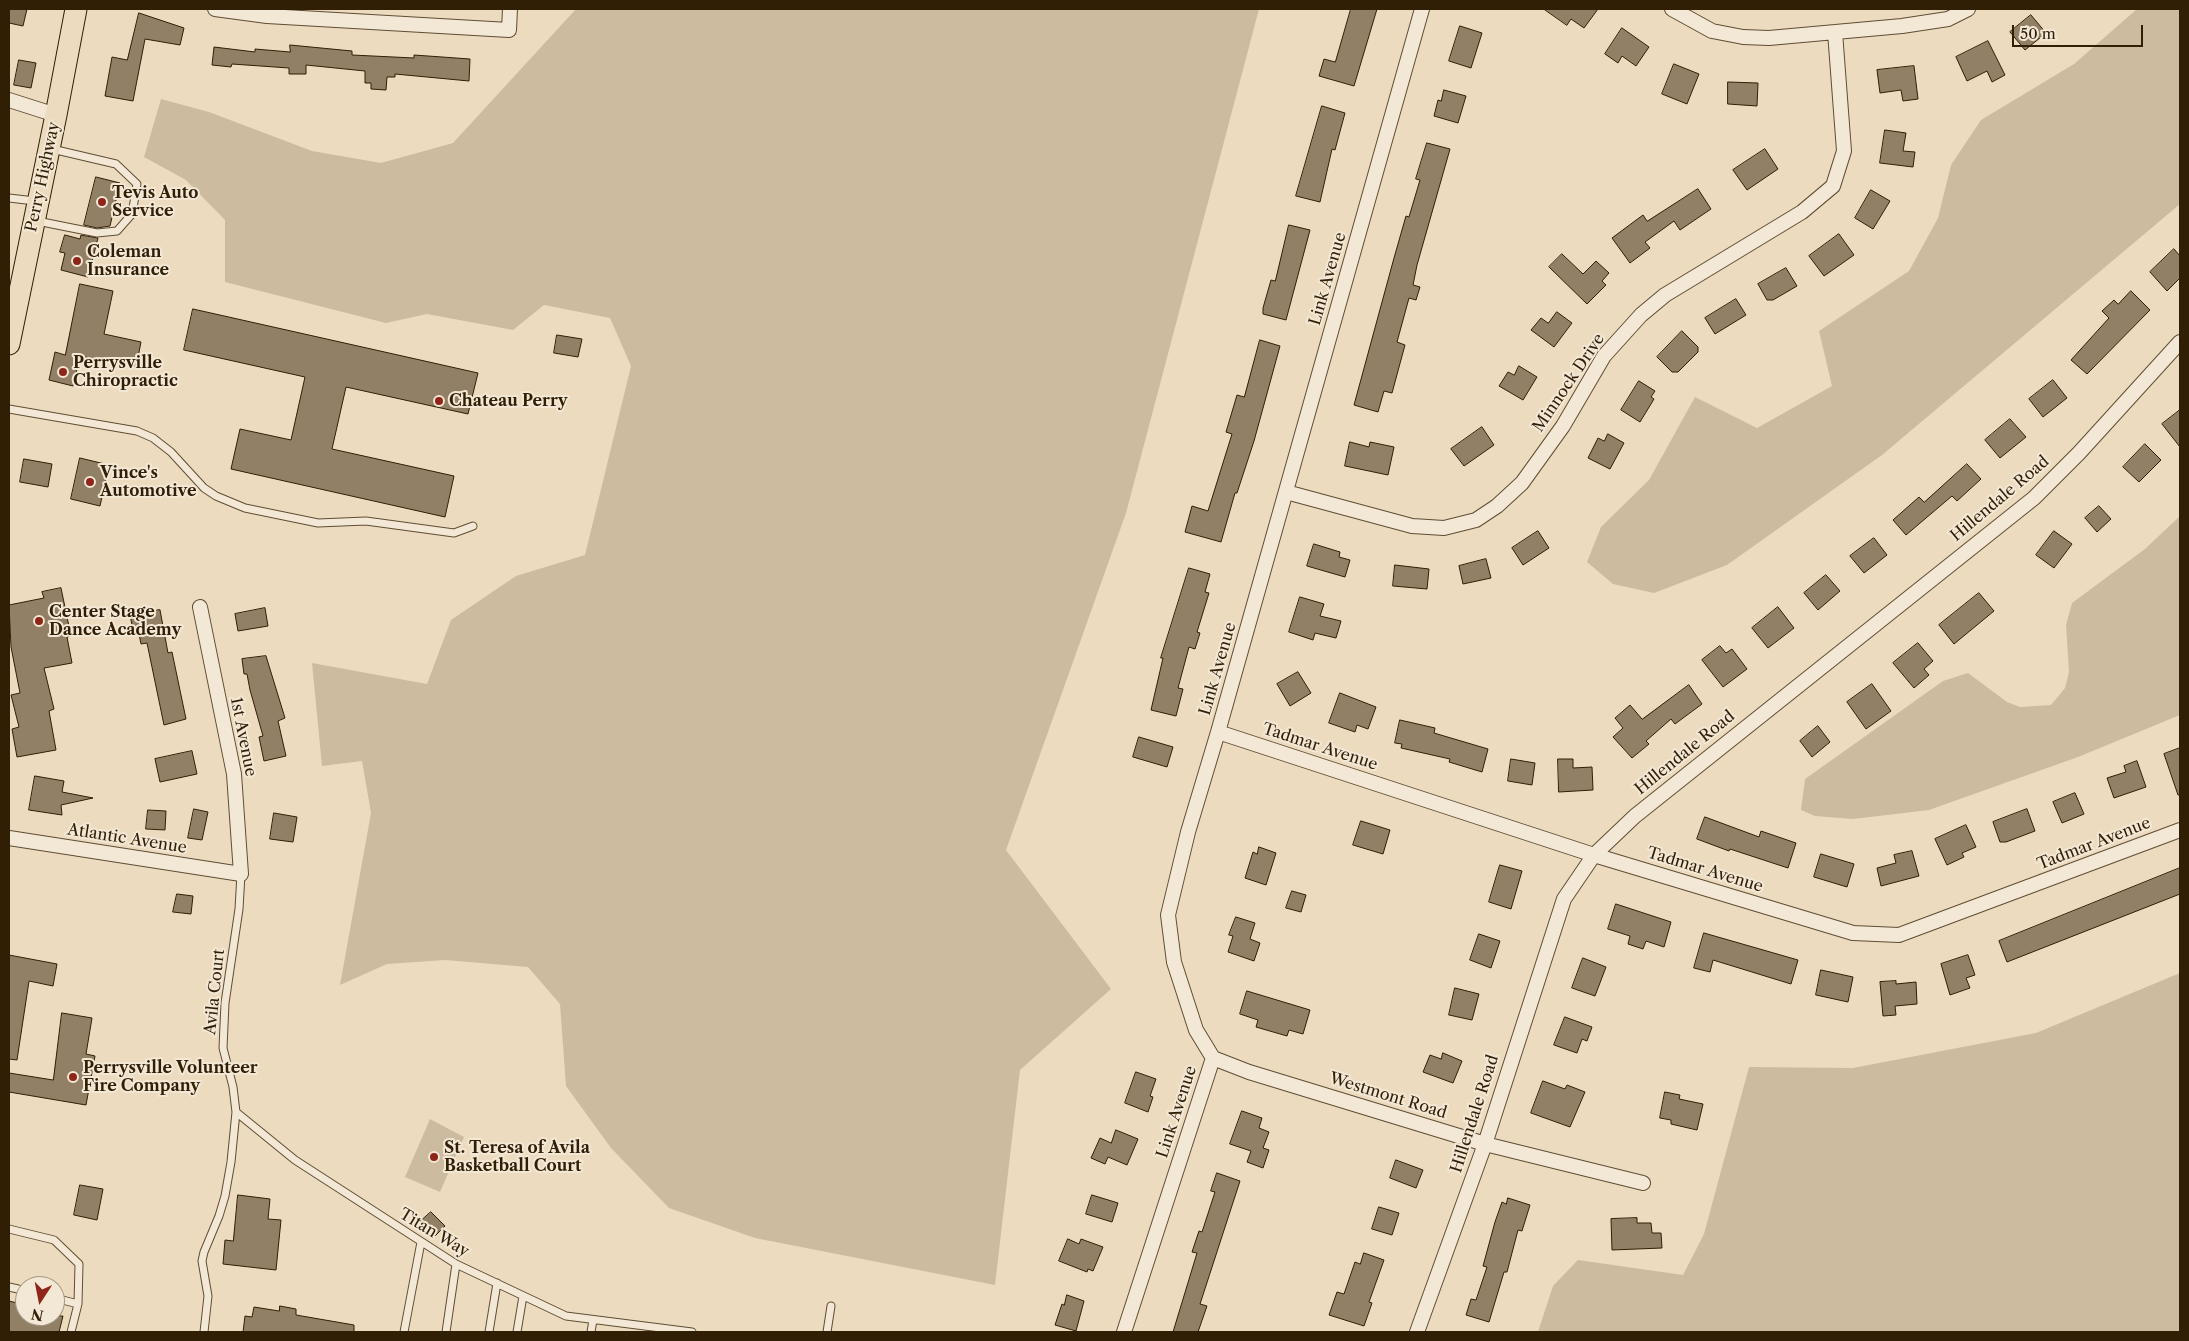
<!DOCTYPE html>
<style>
body{margin:0}
#map{position:relative;width:2189px;height:1341px;overflow:hidden;background:#eddbbf;font-family:"Libre Caslon Text",serif}
canvas{display:block}
.frame{position:absolute;inset:0;border:10px solid #301e05;pointer-events:none}
.north{position:absolute;left:15px;top:1276px;width:50px;height:50px;box-sizing:border-box;background:#f3e8d5;border:1px solid #a59782;border-radius:50%;rotate:191deg;font-size:14px;font-weight:700;line-height:20px;text-align:center;color:#301e05}
.north::after{content:'';display:block;margin:auto;width:18px;height:22px;background:#8f2418;clip-path:polygon(50% 0,100% 100%,50% 72%,0 100%)}
.scale{position:absolute;left:2012px;top:25px;width:131px;height:22px;box-sizing:border-box;border:2px solid #301e05;border-top:0;padding-left:6px;font-size:15px;line-height:18px;white-space:nowrap;color:#301e05;-webkit-text-stroke:4px #f3e8d5;paint-order:stroke}
</style>
<div id="map">
<canvas width="2189" height="1341"></canvas>
<div class="frame"></div>
<div class="north">N</div>
<div class="scale">50 m</div>
</div>
<script>
const ctx = document.querySelector('canvas').getContext('2d');
ctx.lineJoin = 'round';
function fill(path, color) {
  ctx.fillStyle = color;
  ctx.fill(path, 'evenodd');
}
function stroke(path, color, width, dash) {
  ctx.strokeStyle = color;
  ctx.lineWidth = width;
  ctx.lineCap = dash ? 'butt' : 'round';
  ctx.setLineDash(dash || []);
  ctx.stroke(path);
}
function write(font, color, halo, rows, align = 'center') {
  ctx.font = font + ' "Libre Caslon Text",serif';
  ctx.lineWidth = 4;
  ctx.setLineDash([]);
  ctx.textBaseline = 'middle';
  ctx.strokeStyle = halo;
  ctx.fillStyle = color;
  for (const [text, x, y, turn = 0] of rows) {
    ctx.save();
    ctx.translate(x, y);
    ctx.rotate((+turn || 0) * Math.PI / 180);
    ctx.textAlign = isNaN(turn) ? turn : align;
    if (halo) ctx.strokeText(text, 0, 0);
    ctx.fillText(text, 0, 0);
    ctx.restore();
  }
}
const green = new Path2D(`
 M576 9H1259L1126 513 1006 850 1111 989 1020 1070 995 1285 755 1238 669 1208 611 1148 566 1086 560 1004 528 967 445 960 387 964 340 985 371 813 362 761 322 766 312 663 427 684 451 620 516 576 585 555 631 366 610 318 544 305 513 330 427 314 386 323 225 282V220L186 180 144 157 161 99 209 112 312 151 381 163 453 143Z
 M2137 9H2180V204L1882 455 1727 565 1654 593 1613 584 1587 562 1601 527 1649 480 1695 397 1757 428 1832 386 1819 331 1909 271 1938 218 1951 165 1981 120 2074 64Z
 M2180 516V715L2078 757 1929 810 1853 819 1815 816 1801 810 1805 779 1943 681 1968 673 2007 702 2020 707 2051 705 2065 688 2069 672 2066 625 2072 603 2145 549Z
 M2180 973V1332H1538L1553 1286 1578 1260 1683 1275 1704 1234 1749 1067 1853 1068 2036 1033Z
 M430 1119 464 1137 440 1192 405 1177Z`);
const building = new Path2D(`
 M9 9H27L23 26 9 23Z
 M1351 9H1377L1354 86 1319 76 1324 59 1335 62Z
 M1544 9H1598L1584 28 1571 19 1567 25Z
 M139 13 184 28 180 45 145 39 133 101 105 96 112 57 127 60Z
 M2031 15 2046 33 2025 50 2010 32Z
 M1460 26 1482 33 1471 68 1449 61Z
 M1622 28 1649 47 1636 66 1622 56 1618 63 1605 54Z
 M1988 41 2005 75 1992 82 1987 71 1967 81 1956 57Z
 M290 45 352 51V55L414 58V55L470 59 469 81 395 74V77H387L386 90 371 89V83H365V71L306 65V74H289V68L232 64 231 67 212 65 214 47 255 52V49L290 52Z
 M19 60 36 63 31 88 14 85Z
 M1674 64 1699 74 1687 104 1662 94Z
 M1914 66 1918 99 1903 101 1901 90 1880 93 1877 70Z
 M1728 82 1758 83 1757 106 1728 104Z
 M1444 90 1466 96 1458 123 1434 116 1438 100 1441 101Z
 M1322 106 1345 113 1335 150 1332 149 1320 202 1296 196Z
 M1885 130 1906 133 1903 151 1915 152 1913 167 1880 163Z
 M1427 143 1450 149 1417 265 1413 285 1420 287 1416 300 1409 298 1397 342 1405 345 1392 393 1384 391 1378 412 1354 405 1394 258 1406 216 1409 217 1420 180 1416 179Z
 M1765 149 1778 169 1747 190 1733 170Z
 M96 177 120 183 110 226 97 228 84 225Z
 M1698 189 1711 209 1680 230 1674 221 1645 242 1650 248 1630 263 1612 238 1643 215 1647 221Z
 M1871 190 1890 201 1873 229 1855 218Z
 M1289 225 1310 230 1286 320 1263 314V308L1271 280 1275 281Z
 M1839 234 1854 255 1824 276 1809 256Z
 M65 235 80 239 81 235 98 238 88 277 61 270 65 253 60 252Z
 M2174 249 2180 256V278L2167 291 2150 272Z
 M1562 254 1583 274 1596 261 1609 273 1602 281 1606 285 1587 304 1549 267Z
 M1786 268 1797 286 1773 300H1767L1758 284Z
 M80 284 113 291 104 334 141 342 136 367 80 356 73 386 49 380 55 352 65 355Z
 M2131 291 2150 310 2087 374 2071 360 2109 318 2102 311 2114 300 2118 304Z
 M1736 299 1746 315 1715 334 1705 318Z
 M193 309 478 373 468 414 346 387 332 449 454 476 445 517 231 469 240 429 291 440 305 377 184 350Z
 M1557 312 1572 323 1554 347 1531 330 1541 318 1548 323Z
 M1682 331 1698 347V352L1678 372H1672L1657 357Z
 M557 335 582 339 578 357 554 353Z
 M1260 340 1280 346 1254 441 1237 493H1235L1221 542 1185 532 1192 506 1208 511 1232 434 1226 432 1237 395 1244 397Z
 M1519 366 1537 377 1523 400 1499 386 1508 372 1514 375Z
 M2053 380 2067 398 2043 417 2029 399Z
 M1639 381 1655 391 1651 397 1654 399 1640 422 1621 410Z
 M2180 410V447L2162 424Z
 M2010 419 2026 437 2000 458 1985 440Z
 M1482 427 1494 445 1464 466 1451 449Z
 M1608 434 1624 443 1610 469 1588 458 1598 438 1604 441Z
 M1350 442 1369 447 1370 442 1394 447 1388 475 1345 466Z
 M2145 444 2161 460 2139 482 2123 467Z
 M80 458 109 465 100 506 71 499Z
 M24 459 52 464 48 487 20 482Z
 M1967 464 1981 479 1957 501 1952 496 1906 535 1893 520 1919 497 1924 502Z
 M2099 506 2111 519 2097 532 2085 518Z
 M1538 531 1549 548 1523 565 1512 548Z
 M2054 531 2072 544 2054 568 2036 555Z
 M1874 538 1887 555 1864 573 1850 556Z
 M1314 544 1340 552 1339 557 1350 560 1345 577 1307 566Z
 M1486 559 1491 578 1463 584 1459 566Z
 M1395 565 1429 569 1427 589 1393 586Z
 M1189 568 1210 574 1205 592 1209 593 1197 632 1200 633 1195 649 1189 647 1178 688 1183 689 1176 716 1151 710 1163 658H1161Z
 M1826 575 1840 591 1818 610 1804 593Z
 M61 588 71 636 67 637 72 663 44 668 54 709 49 711 56 750 17 757 12 729 19 727 11 695 20 693 11 647 9 605 44 598 42 592Z
 M1979 593 1994 611 1954 644 1939 625Z
 M1300 597 1324 604 1320 616 1341 621 1336 638 1315 633 1313 640 1289 632Z
 M1778 607 1794 628 1768 648 1752 628Z
 M265 608 268 626 238 631 235 614Z
 M160 610 168 653 172 652 186 719 164 725 147 643 141 644 139 634 134 635 130 615Z
 M1918 643 1933 661 1924 669 1929 675 1914 688 1893 663Z
 M1720 646 1726 653 1732 649 1747 669 1723 687 1702 660Z
 M266 656 285 718 278 721 286 756 264 761 259 737 263 736 250 690 247 674H244L242 659Z
 M1298 672 1311 693 1290 706 1277 684Z
 M1872 684 1891 711 1866 729 1847 702Z
 M1689 685 1702 704 1675 724 1671 719 1646 741 1649 744 1632 758 1613 737 1623 728 1615 718 1630 705 1642 719Z
 M1340 693 1376 707 1368 729 1357 725 1355 732 1329 723Z
 M1400 720 1435 728 1434 733 1488 749 1482 772 1449 762 1450 759 1401 748 1402 744 1395 743Z
 M1818 726 1830 742 1812 757 1800 741Z
 M1139 737 1173 747 1167 767 1133 757Z
 M2180 748V795H2178L2164 754Z
 M192 751 197 774 160 782 155 759Z
 M1511 759 1535 763 1532 785 1508 781Z
 M1558 759H1573V768L1592 767 1593 790 1559 792Z
 M2137 761 2146 787 2114 798 2107 778 2126 772 2124 766Z
 M35 776 64 781 62 792 93 798 61 805 62 815 29 810Z
 M2075 793 2084 814 2062 823 2053 802Z
 M194 809 208 812 202 840 188 838Z
 M2027 809 2035 831 2006 842H2000L1993 822Z
 M148 810 166 811 165 830 146 829Z
 M274 813 297 817 293 842 270 839Z
 M1705 817 1759 837 1761 831 1796 843 1788 868 1730 849 1729 851 1697 839Z
 M1361 821 1390 830 1383 854 1353 845Z
 M1966 825 1976 847 1962 853 1964 857 1947 865 1935 839Z
 M1259 847 1276 853 1266 885 1245 878 1253 852 1257 854Z
 M1912 851 1919 876 1881 886 1877 868 1896 863 1894 855Z
 M1821 854 1854 864 1847 887 1814 877Z
 M1500 865 1522 871 1511 909 1489 902Z
 M2180 868V894L2007 962 1999 941Z
 M1292 891 1306 895 1301 912 1286 908Z
 M177 894 193 896 191 914 173 912Z
 M1616 904 1671 922 1664 947 1646 941 1643 949 1628 944 1630 936 1608 929Z
 M1236 917 1255 923 1250 939 1260 943 1254 961 1228 952 1233 936 1229 935Z
 M1704 933 1798 960 1791 984 1713 960 1710 972 1694 968Z
 M1479 934 1500 941 1491 968 1470 960Z
 M9 955 57 964 53 986 29 981 17 1060 9 1059Z
 M1968 955 1975 975 1966 978 1970 988 1950 995 1941 964Z
 M1583 958 1606 967 1595 996 1572 988Z
 M1821 970 1853 977 1848 1002 1816 995Z
 M1896 981V984L1916 982 1917 1004 1895 1006 1896 1015 1883 1016 1880 982Z
 M1455 988 1479 994 1472 1020 1449 1015Z
 M1247 991 1310 1010 1303 1034 1289 1030 1287 1036 1256 1027 1258 1020 1240 1014Z
 M62 1013 92 1018 86 1054 95 1056 86 1105 9 1092V1073L53 1080Z
 M1565 1017 1592 1027 1587 1041 1582 1039 1577 1053 1554 1045Z
 M1443 1053 1462 1061 1453 1083 1423 1072 1430 1055 1441 1059Z
 M1136 1072 1156 1079 1150 1096 1153 1097 1148 1112 1125 1103Z
 M1543 1081 1565 1089 1567 1085 1585 1092 1570 1127 1531 1113Z
 M1665 1092 1680 1095 1679 1099 1703 1104 1697 1130 1671 1124V1120L1660 1118Z
 M1242 1111 1262 1118 1259 1128 1269 1132 1263 1148 1269 1150 1263 1168 1247 1162 1251 1151 1230 1144Z
 M1116 1130 1138 1139 1127 1165 1108 1157 1105 1164 1091 1158 1100 1138 1111 1143Z
 M1396 1160 1423 1170 1416 1188 1390 1178Z
 M1217 1173 1240 1181 1200 1304 1207 1306 1198 1332H1173L1197 1253 1192 1252 1199 1231 1202 1232 1215 1192 1211 1191Z
 M80 1185 103 1189 97 1220 74 1215Z
 M238 1195 270 1199 268 1219 281 1220 276 1270 223 1264 225 1240 233 1241Z
 M1092 1195 1118 1203 1112 1222 1086 1214Z
 M1508 1198 1530 1205 1522 1231 1518 1230 1507 1272H1504L1489 1322 1466 1315 1471 1299 1476 1300 1487 1267 1483 1266 1495 1222 1502 1202 1506 1204Z
 M1379 1207 1399 1213 1392 1235 1372 1229Z
 M431 1212 445 1226 435 1236 421 1221Z
 M1637 1218V1223H1651L1652 1233H1661L1662 1248 1612 1250 1611 1219Z
 M1068 1239 1079 1244 1081 1239 1103 1247 1093 1271 1088 1269 1087 1272 1059 1261Z
 M1364 1253 1384 1260 1369 1302 1372 1303 1364 1326 1329 1315 1337 1292 1344 1294 1355 1262 1360 1264Z
 M1067 1295 1084 1301 1076 1331 1055 1325 1062 1304 1064 1305Z
 M9 1301 25 1305V1316H63L59 1332H9Z
 M280 1306 296 1309V1315L354 1325V1332H243L245 1316 252 1317 254 1307 279 1311Z`);
const lane = new Path2D(`
 M9 198 35 201
 M37 221 97 233 117 231 132 214 137 184 116 164 52 149
 M9 409 137 431 153 438 171 452 204 488 216 496 245 508 318 523 366 521 454 533 473 526
 M236 1112 295 1160 456 1264 566 1316 692 1332
 M9 1229 54 1240 79 1264 78 1304 71 1332
 M9 1287 18 1289
 M55 1298 78 1304
 M204 1332 208 1296 202 1261 204 1252 219 1216 225 1196 231 1162 236 1112 233 1087 223 1048 225 1003 239 909 241 874
 M404 1332 421 1242
 M446 1332 456 1264
 M489 1332 497 1283
 M517 1332 523 1296
 M591 1332 593 1320
 M827 1332 831 1306`);
const street = new Path2D(`
 M215 9 267 16 509 30 510 9
 M1672 9 1712 31 1743 37 1769 38 1902 26 1948 19 1968 9
 M9 100 56 115
 M1286 492 1412 526 1444 528 1476 520 1497 506 1522 483 1563 426 1604 356 1641 315 1665 295 1802 212 1833 186 1844 151 1835 32
 M1218 732 1594 855 1853 933 1899 935 2180 830
 M9 838 241 874 234 774 200 607
 M1213 1058 1249 1072 1485 1144 1643 1183
 M1124 1332 1213 1058 1196 1030 1174 962 1168 915 1188 832 1218 732 1422 9
 M1417 1332 1485 1144 1564 899 1594 855 1635 816 2034 498 2079 453 2180 342`);
const primary = new Path2D(`
 M9 344 56 115 76 9`);
const markers = [
 [102,202,5,"#8f2418"],
 [77,261,5,"#8f2418"],
 [63,372,5,"#8f2418"],
 [439,401,5,"#8f2418"],
 [90,482,5,"#8f2418"],
 [39,621,5,"#8f2418"],
 [73,1077,5,"#8f2418"],
 [434,1157,5,"#8f2418"]
];
const streetNames = [
 ["Perry Highway",43,177,-78],
 ["Link Avenue",1328,279,-74],
 ["Minnock Drive",1569,383,-56],
 ["Hillendale Road",2000,499,-40],
 ["Link Avenue",1218,669,-74],
 ["1st Avenue",243,737,79],
 ["Tadmar Avenue",1320,747,18],
 ["Hillendale Road",1685,753,-39],
 ["Atlantic Avenue",127,839,9],
 ["Tadmar Avenue",2094,844,-21],
 ["Tadmar Avenue",1705,870,17],
 ["Avila Court",215,992,-84],
 ["Westmont Road",1388,1096,17],
 ["Link Avenue",1177,1112,-72],
 ["Hillendale Road",1475,1114,-72],
 ["Titan Way",434,1233,31]
];
const poiNames = [
 ["Tevis Auto",112,193],
 ["Service",112,211],
 ["Coleman",87,252],
 ["Insurance",87,270],
 ["Perrysville",73,363],
 ["Chiropractic",73,381],
 ["Chateau Perry",449,401],
 ["Vince's",100,473],
 ["Automotive",100,491],
 ["Center Stage",49,612],
 ["Dance Academy",49,630],
 ["Perrysville Volunteer",83,1068],
 ["Fire Company",83,1086],
 ["St. Teresa of Avila",444,1148],
 ["Basketball Court",444,1166]
];
fill(green, '#cdbb9f');
fill(building, '#928066');
stroke(building, '#301e05', 1);
stroke(lane, '#5f4d34', 9);
stroke(street, '#5f4d34', 16);
stroke(primary, '#301e05', 23);
stroke(lane, '#f3e8d5', 7);
stroke(street, '#f3e8d5', 14);
stroke(primary, '#eddbbf', 21);
for (const [x, y, r, color] of markers) {
  const dot = new Path2D();
  dot.arc(x, y, r, 0, 2 * Math.PI);
  ctx.fillStyle = color;
  ctx.fill(dot);
  stroke(dot, '#f3e8d5', 2);
}
write('16px', '#301e05', '#f3e8d5', streetNames);
write('bold 16px', '#301e05', '#f3e8d5', poiNames, 'left');
</script>
